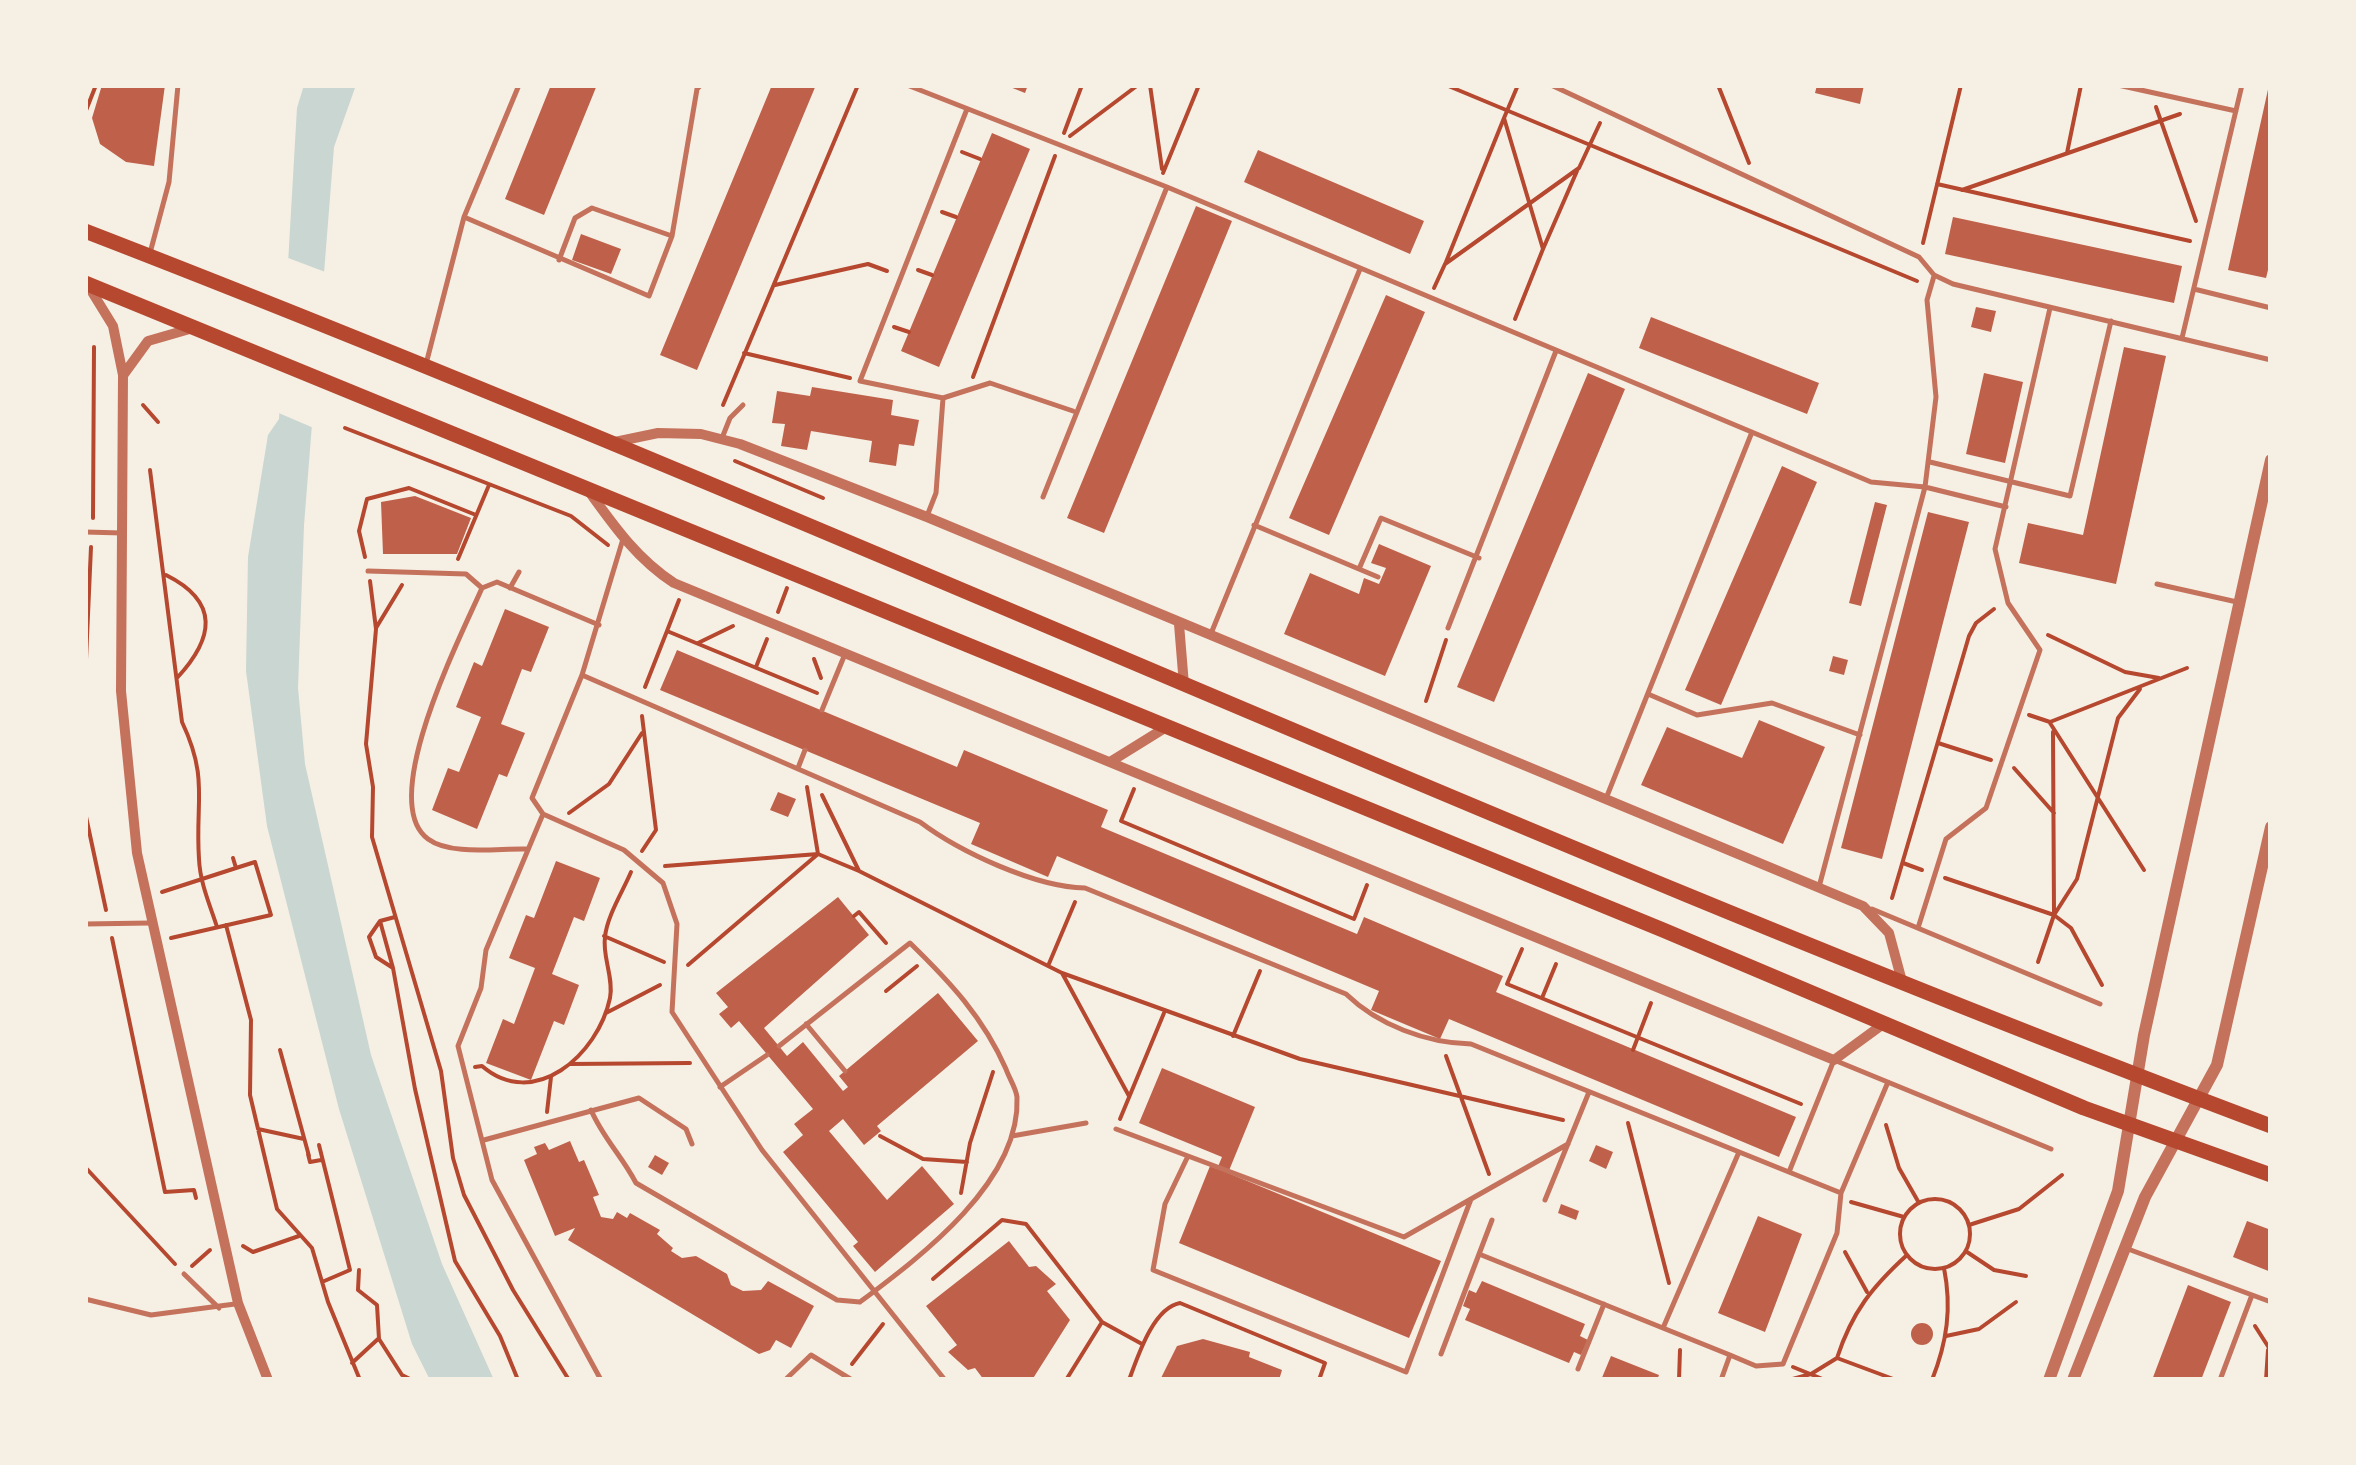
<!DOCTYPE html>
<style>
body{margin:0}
#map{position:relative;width:2356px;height:1465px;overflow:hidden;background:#f6efe4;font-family:Lato,sans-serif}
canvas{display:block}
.frame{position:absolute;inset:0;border:88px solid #f6efe4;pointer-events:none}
</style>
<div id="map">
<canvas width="2356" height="1465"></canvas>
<div class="frame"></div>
</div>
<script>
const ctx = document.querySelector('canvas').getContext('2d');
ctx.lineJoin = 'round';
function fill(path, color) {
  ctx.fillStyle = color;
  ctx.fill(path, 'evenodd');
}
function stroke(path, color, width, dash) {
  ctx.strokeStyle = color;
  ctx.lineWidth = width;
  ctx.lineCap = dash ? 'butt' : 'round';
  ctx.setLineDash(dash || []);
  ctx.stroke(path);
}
const water = new Path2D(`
 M304 85H356L334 147 304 525 298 688 305 764 371 1055 442 1264 494 1380H430L412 1344 339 1109 267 826 246 671 248 557 268 435 279 419 297 108Z`);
const pier = new Path2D(`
 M283 256 328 273 316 429 274 411Z`);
const building = new Path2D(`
 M102 85H165L154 166 126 162 100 144 92 118Z
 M551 85H597L544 215 505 199Z
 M772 85H816L697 370 660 355Z
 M1005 85H1028L1025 93Z
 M1817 85H1864L1860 104 1815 93Z
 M2269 85 2271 258 2266 278 2228 270Z
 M992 133 1030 149 939 367 901 351Z
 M1258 150 1424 221 1410 254 1244 182Z
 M1196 206 1232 221 1104 533 1067 518Z
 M1953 217 2182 266 2174 303 1945 254Z
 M581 234 621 249 611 274 572 260Z
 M1386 295 1425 312 1329 535 1289 518Z
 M1976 307 1996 311 1991 332 1971 327Z
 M1651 317 1819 383 1807 414 1639 348Z
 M2124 347 2166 356 2116 584 2019 563 2028 523 2083 535Z
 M1588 373 1625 389 1494 702 1457 687Z
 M1984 373 2023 382 2005 463 1966 454Z
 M812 387 893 400 891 415 919 420 914 446 899 444 896 466 869 462 872 441 811 431 807 450 781 446 785 424 772 423 777 391 810 396Z
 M1782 466 1817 482 1721 705 1685 690Z
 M415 496 471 518 457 554H383L381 502Z
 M1875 502 1887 505 1861 606 1849 603Z
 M1928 512 1969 522 1882 859 1841 848Z
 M1379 544 1431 566 1385 676 1284 634 1310 573 1359 594 1364 578 1379 584 1386 568 1371 563Z
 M505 609 549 627 531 672 522 669 501 724 525 733 507 777 499 774 477 829 432 810 448 768 459 772 481 717 456 707 474 662 482 666Z
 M677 650 957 767 964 750 1108 810 1101 827 1357 934 1364 917 1503 976 1496 992 1796 1117 1779 1157 1449 1019 1440 1039 1371 1010 1379 991 1057 856 1048 877 971 844 980 823 660 690Z
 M1833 656 1848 660 1844 675 1829 671Z
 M1759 720 1825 747 1783 844 1641 785 1667 727 1742 758Z
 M778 792 796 799 788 817 770 810Z
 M556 861 600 878 584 921 574 917 552 974 579 985 564 1025 554 1021 531 1080 486 1063 503 1019 514 1024 535 968 509 958 526 915 534 918Z
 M838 897 869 935 764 1028 787 1056 803 1042 843 1091 848 1087 839 1076 938 993 978 1041 877 1126 881 1131 864 1145 843 1119 829 1131 887 1200 922 1166 954 1204 875 1272 853 1246 858 1242 783 1152 803 1135 794 1124 813 1109 739 1021 731 1028 719 1014 728 1007 716 993Z
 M1162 1068 1255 1107 1228 1173 1441 1261 1409 1338 1179 1243 1210 1166 1217 1169 1222 1157 1139 1123Z
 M570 1141 579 1162 584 1160 599 1195 593 1197 601 1217 613 1219 617 1212 627 1218 630 1213 660 1230 657 1234 673 1248 671 1251 682 1258 696 1256 727 1274 731 1285 743 1291 761 1290 768 1281 814 1306 791 1348 776 1340 770 1350 759 1354 568 1240 575 1228 555 1236 524 1160 537 1154 534 1147 545 1143 549 1150Z
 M1596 1145 1613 1152 1606 1169 1589 1161Z
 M655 1155 669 1163 662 1175 648 1167Z
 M1561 1204 1579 1211 1576 1220 1558 1213Z
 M1758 1216 1802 1234 1765 1332 1718 1313Z
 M2247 1221 2271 1230V1272L2233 1257Z
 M1009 1241 1029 1267 1036 1266 1056 1284 1047 1291 1070 1320 1032 1380H984L975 1368 968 1370 948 1352 957 1345 926 1306Z
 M1482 1281 1585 1324 1580 1336 1588 1340 1581 1355 1574 1352 1569 1363 1465 1320 1470 1309 1463 1306 1469 1290 1476 1293Z
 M2188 1285 2231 1302 2201 1380H2152Z
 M1911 1334a11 11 0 1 1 22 0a11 11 0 1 1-22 0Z
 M1203 1339 1250 1352 1249 1357 1282 1370 1279 1380H1160L1177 1346Z
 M1611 1356 1659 1375 1657 1380H1601Z`);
const path = new Path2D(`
 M1150 85 1162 169
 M1446 85 1917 281
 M1718 85 1749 163
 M2156 107 2196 221
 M85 113 96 85
 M1064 133 1082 85
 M1070 136 1138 85
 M962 152 980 159
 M2067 153 2081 85
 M1163 173 1199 85
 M1937 184 2190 241
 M1962 190 2180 114
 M942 212 956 217
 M1923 243 1961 85
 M1543 249 1577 171
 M1446 262 1504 118
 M918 270 932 275
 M775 285 868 264 887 271
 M1434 288 1445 264 1579 168 1600 123
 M1515 319 1543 249 1504 118 1518 85
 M894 327 909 332
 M744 353 850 378
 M973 377 1055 156
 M143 405 158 422
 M723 405 858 85
 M345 428 571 516 608 545
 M735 461 823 498
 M150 470 182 722C209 779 195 801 199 859 200 883 210 905 217 927
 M93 518 94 347
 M365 557 359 531 367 499 409 488 476 515
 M458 559 489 485
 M166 575C220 602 214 638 177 678
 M370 581 376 629 366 744 373 787 372 837 441 1071 453 1158 464 1195 513 1290 569 1380
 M679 600 667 631 817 693
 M778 612 787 588
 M376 628 402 585
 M2048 635 2125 672 2159 678
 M698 643 733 626
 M814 659 821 678
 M756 667 767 639
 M85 682 91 547
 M645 687 667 631
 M1426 701 1446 640
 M2029 715 2050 722 2187 668
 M642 716 656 830 642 851
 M2050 723 2144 870
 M2053 732 2054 915 2071 928 2102 985
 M1938 743 1991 760
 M2014 768 2054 813
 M1134 789 1121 821 1354 919 1367 885
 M822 795 859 871 1062 973 1300 1059 1563 1120
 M85 812 106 910
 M569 813 609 784 642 733
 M1903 863 1922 870
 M665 866 818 854 807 787
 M1945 878 2054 915
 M162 892 236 868
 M1892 898 1969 636 1976 623 1994 609
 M854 916 859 912 886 943
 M380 921 369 937 376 957 393 968 415 1089 455 1261 500 1336 518 1380
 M226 925 251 1020 250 1095 277 1209 312 1248 328 1302 360 1380
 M604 936 664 962
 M112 938 165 1192 194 1190 196 1198
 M171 938 271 915 255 862 236 868 233 858
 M1522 949 1507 984 1801 1104
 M2038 962 2054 915 2077 879 2118 718 2140 689
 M688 965 818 854 859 871
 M1048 966 1075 902
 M393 968 380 921 395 917
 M1062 973 1129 1096
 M886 991 917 966
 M1542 998 1556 964
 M606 1013 660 985
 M1233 1036 1260 971
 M280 1050 309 1156
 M1633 1050 1651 1003
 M1446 1056 1489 1174
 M570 1064 690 1063
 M475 1067 482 1066C534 1111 598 1055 610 998 614 978 602 956 605 937 607 916 623 891 631 872
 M547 1112 551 1077
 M1120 1119 1164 1013
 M1628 1123 1669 1283
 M1886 1125 1899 1168 1919 1203
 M258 1129 304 1139
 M880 1136 923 1159 967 1162
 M319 1145 350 1270 322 1282
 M308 1154 310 1162 321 1160
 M85 1167 175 1264
 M961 1193 970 1143 993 1072
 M1900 1234a35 35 0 1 1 70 0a35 35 0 1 1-70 0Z
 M1851 1202 1904 1217
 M1969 1225 2019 1209 2062 1175
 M243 1246 253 1252 299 1236
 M1845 1252 1867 1292
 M1967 1252 1994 1270 2026 1276
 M192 1266 210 1250
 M359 1270 358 1290 377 1305 379 1339 402 1375 412 1380
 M933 1279 1002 1220 1026 1224 1102 1322 1066 1380
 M1102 1322 1142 1344
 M2255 1326 2271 1351
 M1946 1336 1979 1329 2016 1302
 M352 1363 378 1339
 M852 1364 883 1324
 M1793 1367 1825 1380
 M1129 1380C1138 1356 1153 1308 1180 1303L1325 1363 1319 1380
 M1679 1380 1680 1350
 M1789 1380 1811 1374 1837 1358
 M1896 1380 1837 1358C1852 1312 1872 1287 1907 1255
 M1932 1380C1947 1342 1952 1308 1944 1268
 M2266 1380 2268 1350`);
const service = new Path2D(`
 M907 85 1167 187 1871 482 1925 487 1819 887
 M1551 85 1919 257 1934 275 1953 284 2271 360
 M2118 85 2236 111
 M464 217 519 85
 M150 253 169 182 178 85
 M559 260 575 218 592 208 672 236
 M1934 276 1927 300 1936 397 1925 487 2006 507
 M2194 289 2271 308
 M2182 338 2242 85
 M426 364 464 217 649 296 672 236 697 89 701 85
 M943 398 990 383 1073 411
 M722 438 730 418 743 405
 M1930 462 2070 496 2111 321
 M1043 497 1167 187
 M927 516 936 493 943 398 860 381 967 109
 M1254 525 1378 577
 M85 532 122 533
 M623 539 582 675 920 822C960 852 1035 887 1085 888L1346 994C1378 1025 1426 1043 1471 1044L1841 1193
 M1359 569 1381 518 1479 558
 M368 571 466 574 482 588
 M2157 584 2237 602
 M510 588 519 572
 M1448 628 1556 351
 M1210 636 1360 269
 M582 675 532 798 543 814 486 950 481 988 458 1046 492 1180 601 1380
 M1648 694 1697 715 1772 703 1860 735
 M822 710 845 654
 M798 768 805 750
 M1607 796 1752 432
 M543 814 624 850 663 883 677 924 672 1012 762 1150 945 1380
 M527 849C499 848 451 856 428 839 376 801 462 634 482 588L497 582 599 625
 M1872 909 2100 1004
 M85 924 150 923
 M1918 928 1946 839 1986 808 2040 650 2008 603 1995 549 2050 308
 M806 1024 845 1071
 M720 1087 767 1055
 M591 1110C603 1138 622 1156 636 1183L837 1300 860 1302C920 1257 1021 1182 1017 1097 1016 1088 1009 1078 1006 1069 983 1017 950 982 910 943L779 1046
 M1116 1129 1404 1237 1568 1144
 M1012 1136 1086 1123
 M484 1140 639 1098 686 1129 692 1144
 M1188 1156 1165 1204 1153 1270 1406 1372 1471 1199
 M1789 1172 1834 1060 2051 1149
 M1545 1200 1589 1092
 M2128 1249 2271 1302
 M1479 1254 1730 1355 1721 1380
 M184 1274 219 1308
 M85 1299 151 1315 235 1304
 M1663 1328 1739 1152
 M1441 1354 1492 1220
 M1730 1355 1756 1366 1783 1364 1837 1233 1841 1193 1888 1082
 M1578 1369 1604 1304
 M785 1380 811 1355 852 1380
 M2220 1380 2252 1295`);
const minor = new Path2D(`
 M89 287 113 326 123 375 121 691 137 853 238 1303 268 1380
 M124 374 148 341 193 328
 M615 442 658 433 701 434 740 444 927 517 1863 906 1889 933 1903 985
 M588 490C614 526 637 559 674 583L1834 1060 1886 1022
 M1179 624 1184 685
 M1110 762 1168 726`);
const tertiary = new Path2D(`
 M2049 1380 2118 1191 2144 1035 2271 460
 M2073 1380 2145 1197 2217 1065 2271 827`);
const primary = new Path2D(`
 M85 231C820 515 1534 849 2271 1126
 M85 283 1663 930 2084 1108 2271 1175`);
fill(water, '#c9d6d2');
fill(pier, '#f6efe4');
fill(building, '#bf614a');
stroke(path, '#b5482f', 4);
stroke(service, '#c5725c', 5);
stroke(minor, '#c5725c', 10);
stroke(tertiary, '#c5725c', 12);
stroke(primary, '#b5482f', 15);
</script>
